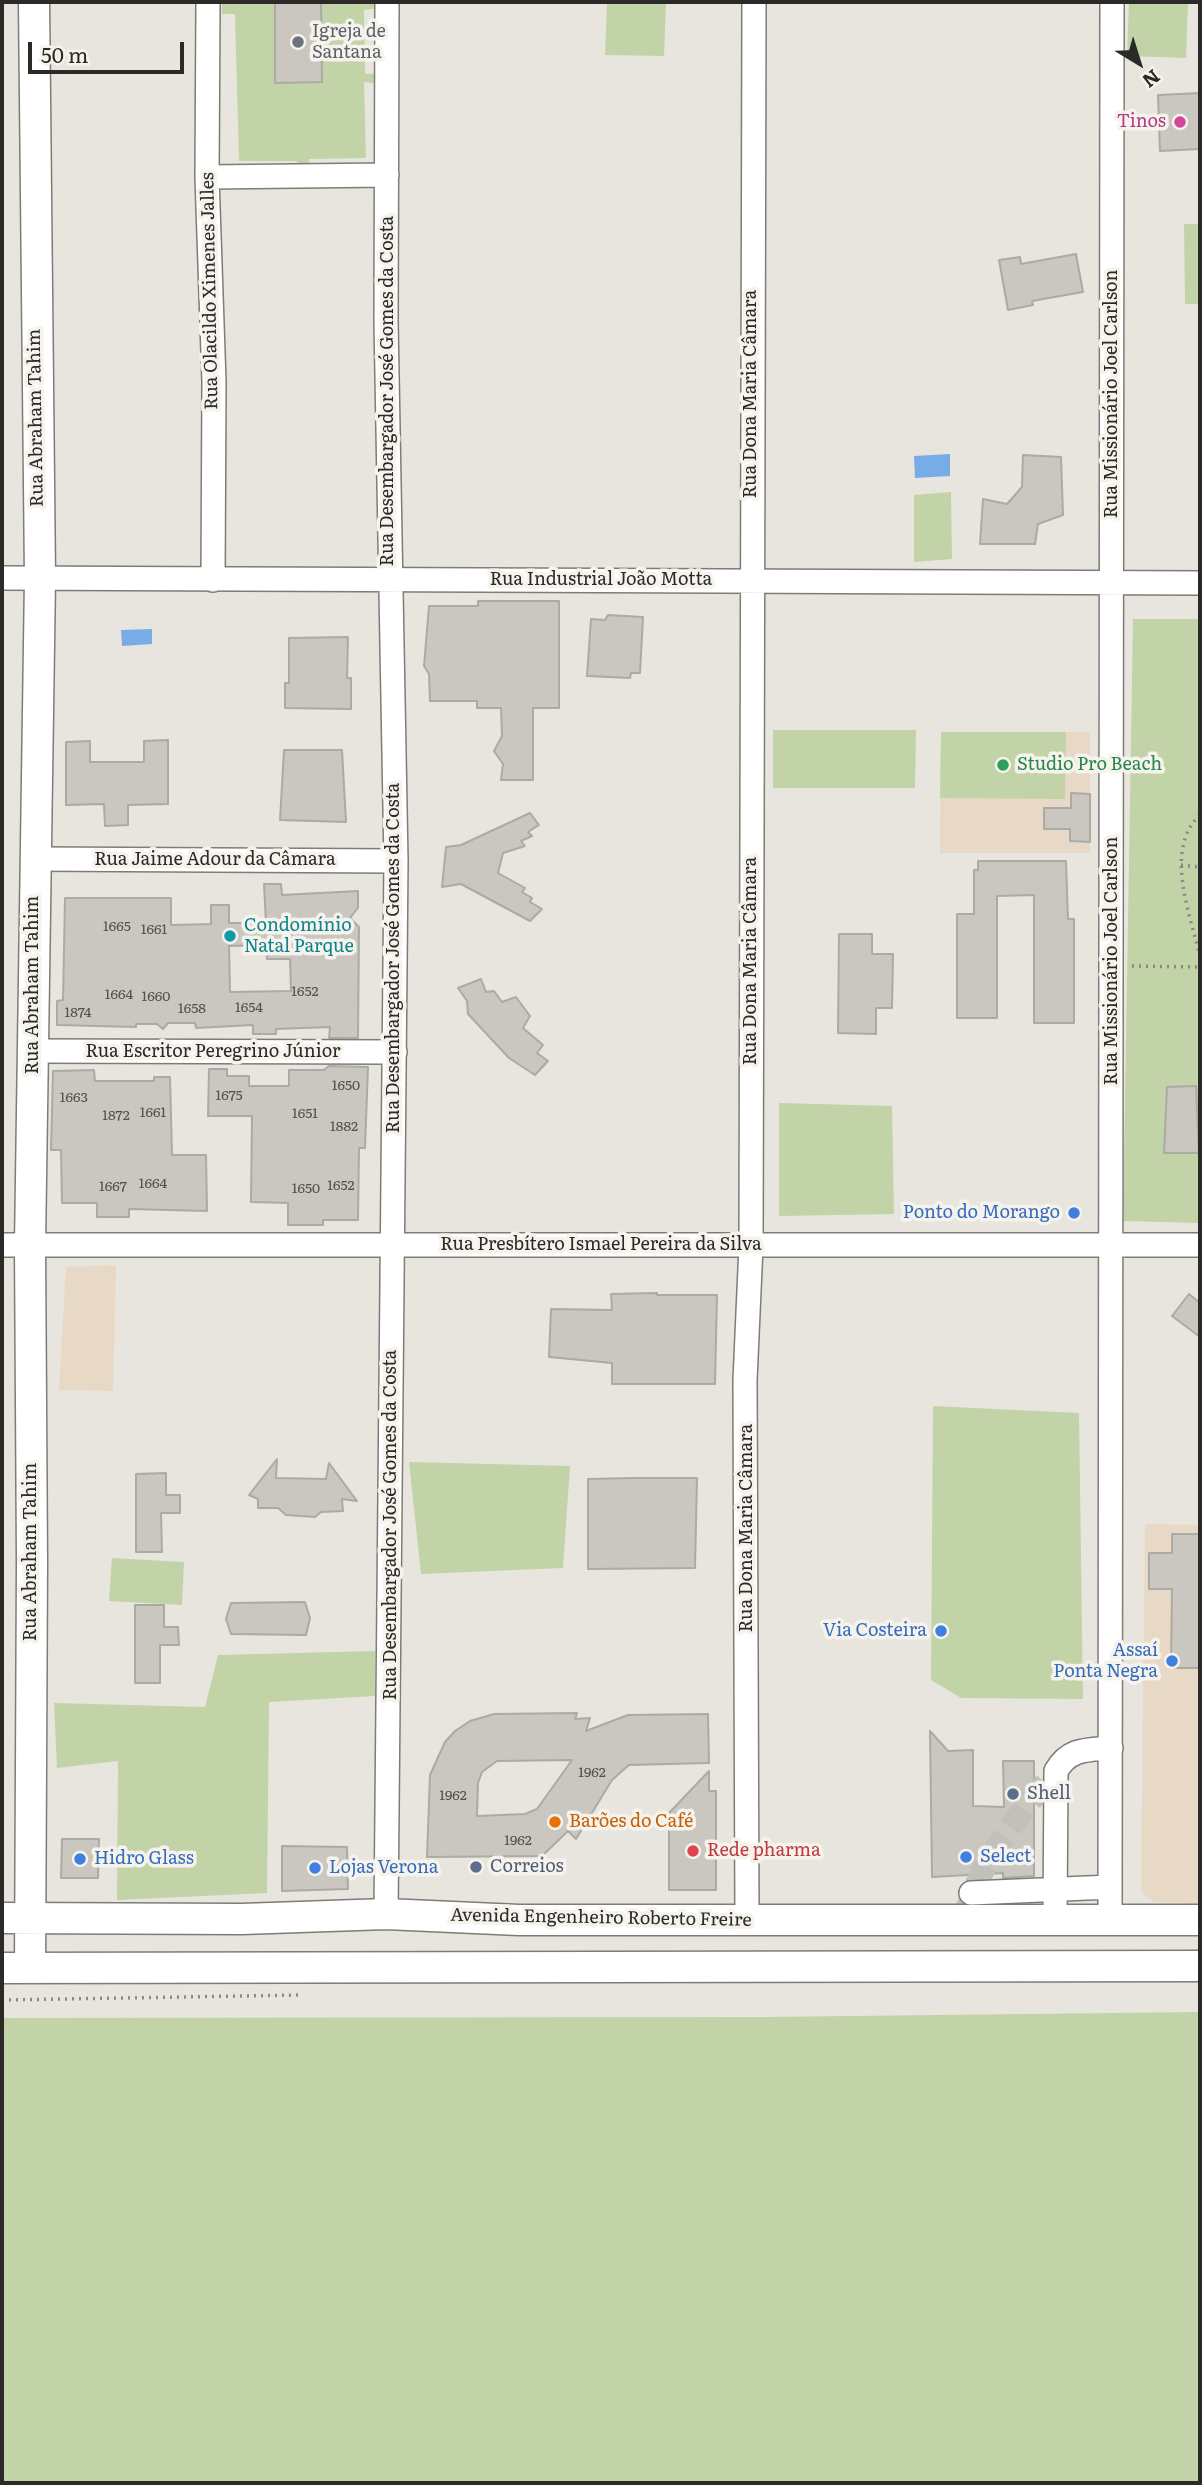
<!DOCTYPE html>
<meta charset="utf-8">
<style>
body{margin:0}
#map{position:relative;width:1202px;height:2485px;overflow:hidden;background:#e8e5df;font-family:Literata,serif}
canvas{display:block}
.frame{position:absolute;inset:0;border:4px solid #2b2a28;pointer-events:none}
.north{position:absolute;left:1104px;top:28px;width:70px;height:70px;-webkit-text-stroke:5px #f5f3ec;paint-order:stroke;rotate:142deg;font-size:19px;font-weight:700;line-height:28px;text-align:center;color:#2b2a28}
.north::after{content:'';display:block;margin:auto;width:24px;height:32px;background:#2b2a28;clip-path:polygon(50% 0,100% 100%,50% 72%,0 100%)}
.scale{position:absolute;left:28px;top:42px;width:156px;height:32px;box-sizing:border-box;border:4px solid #2b2a28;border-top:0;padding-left:9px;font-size:21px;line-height:24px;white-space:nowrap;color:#2b2a28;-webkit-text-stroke:5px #f5f3ec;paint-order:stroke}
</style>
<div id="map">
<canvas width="1202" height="2485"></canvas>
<div class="frame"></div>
<div class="north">N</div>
<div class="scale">50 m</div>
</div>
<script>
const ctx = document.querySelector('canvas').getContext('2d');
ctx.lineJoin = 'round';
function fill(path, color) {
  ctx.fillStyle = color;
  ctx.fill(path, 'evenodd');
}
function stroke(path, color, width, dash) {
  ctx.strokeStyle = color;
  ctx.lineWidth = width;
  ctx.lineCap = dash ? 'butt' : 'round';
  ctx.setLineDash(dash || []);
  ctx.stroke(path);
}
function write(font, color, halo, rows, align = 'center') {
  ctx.font = font + ' Literata,serif';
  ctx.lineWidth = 7;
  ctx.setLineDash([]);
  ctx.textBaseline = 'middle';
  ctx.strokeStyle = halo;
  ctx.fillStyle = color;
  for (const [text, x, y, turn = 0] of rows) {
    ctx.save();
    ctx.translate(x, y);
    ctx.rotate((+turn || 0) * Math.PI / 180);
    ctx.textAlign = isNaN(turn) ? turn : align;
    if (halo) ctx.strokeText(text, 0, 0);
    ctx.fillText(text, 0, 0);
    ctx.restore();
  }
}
const commercial = new Path2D(`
 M941 732H1090V853H940Z
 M116 1265 113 1391 59 1390 66 1267Z
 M1145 1524 1200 1525V1904L1154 1902 1141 1892Z`);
const green = new Path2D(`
 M222 2 379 3 378 8 364 10 365 74 402 73 380 84 364 82 366 158 309 159V174H299L297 161H239L235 14H222Z
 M607 2H666L664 56 605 55Z
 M1129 2H1188L1186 58 1127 56Z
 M1184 224H1200V304H1185Z
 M951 492 952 559 914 562V495Z
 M1133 619H1200V1223L1123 1221Z
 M773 730H916L915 788H773Z
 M941 732H1066L1065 799 940 798Z
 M779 1103 892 1106 894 1214 779 1216Z
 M933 1406 1079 1413 1083 1699 961 1698 931 1680Z
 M409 1462 570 1466 563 1568 421 1574Z
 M112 1558 184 1562 182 1605 109 1601Z
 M375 1651V1696L269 1702 267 1893 117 1900 118 1761 57 1768 54 1703 205 1707 218 1655Z
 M1200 2012V2483H2V2018L764 2017Z`);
const water = new Path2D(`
 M950 454V476L915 478 914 456Z
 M152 629V644L122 646 121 630Z`);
const building = new Path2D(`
 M275 2H321L322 82 275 83Z
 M1200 93V149L1160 151 1158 95Z
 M1076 254 1083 292 1032 301 1033 305 1008 310 999 260 1020 257 1021 264Z
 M1023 455 1061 457 1063 515 1038 524 1035 544H980L983 499 1007 504 1022 487Z
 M478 601H559V708H533V780H501L503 764 494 751 502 736 501 708H477V701H430L429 674 424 666 429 606H478Z
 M608 615 643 617 640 673H631L630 678 587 676 591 619 605 620Z
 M348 637 347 678H351V709L285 708V683H289V638Z
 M168 740V804L128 805V825L105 826 104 804 66 805V742L90 741V762H144V741Z
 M284 750H342L346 822 280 820Z
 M1071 793 1090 794V842L1070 841V829H1044V808H1071Z
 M530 813 539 825 528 832 532 836 521 841 525 846 503 853 498 873 525 888 522 892 532 898 530 902 542 909 530 921 461 884 442 887 446 847 461 845Z
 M978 861H1066L1068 919H1074V1023H1034V895L997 896V1018H957V914H974V870H978Z
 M264 884H281L282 895 358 891V908L350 918 359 927 358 1038H329L330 1027 276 1029V1034H253V1025L196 1028 195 1023H168L163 1029 157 1024H136V1027L57 1025V1001L63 1000 65 898H171V925L211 924V905H229V923H266ZM266 945 267 959H290L291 991 230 992 229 946Z
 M839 934H872V954H893L892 1008H876V1034L838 1033Z
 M481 979 486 992 494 991 502 1002 516 997 530 1016 523 1028 543 1045 537 1053 548 1061 535 1075 509 1058 468 1014 467 1001 458 988Z
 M329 1066 368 1067 365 1148H359L358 1220H323V1225H288V1203L251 1202 252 1116H208L209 1069H227V1076H249V1086H289V1070H324Z
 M94 1070 95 1081H154V1077H170L172 1155H206L207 1211 129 1209V1217H97V1203H62L61 1150H51L53 1071Z
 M1196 1086 1199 1153H1164L1167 1087Z
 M657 1293V1295H717L715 1384H612V1363L549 1357 551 1309 612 1310 611 1294Z
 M1189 1294 1200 1303V1337L1172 1316Z
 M277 1459 276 1478 326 1479 329 1463 357 1501 342 1499 343 1511 321 1512 315 1517 286 1515 278 1508H258V1499L249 1495Z
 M166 1473V1495H180V1513H161L162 1552H136V1474Z
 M633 1478H697L695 1568 588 1569V1479Z
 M1172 1534H1200V1668H1171L1172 1589H1149V1553H1172Z
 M305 1602 310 1618 306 1635 231 1634 226 1619 231 1603Z
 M135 1605H164V1627H178L179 1645H160V1683H135Z
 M577 1713 575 1719 590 1718 586 1731 628 1715 708 1714 709 1763 629 1765 612 1780 576 1839 568 1831 542 1856 427 1857 430 1775 445 1742 455 1731 470 1721 494 1714ZM572 1760 537 1809 525 1814 477 1816 478 1783 482 1772 497 1761Z
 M930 1731 948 1751 973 1750V1806L1004 1807 1003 1761H1034V1876L1003 1878V1873L932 1877Z
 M709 1771V1791H716V1890H669V1813Z
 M62 1839H99L98 1878H61Z
 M282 1846 347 1847 348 1889 282 1891Z`);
const minorTunnel = new Path2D(`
 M964 1918C980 1861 1018 1815 1056 1771`);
const path = new Path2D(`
 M1200 815C1163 849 1191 916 1200 957
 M1181 865 1200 867
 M1132 966 1200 967
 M2 2000 301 1995`);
const minor = new Path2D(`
 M208 2 207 177 214 382 213 580
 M207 177 387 175
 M2 578 1200 583
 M34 859 396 861
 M32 1051 395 1052
 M2 1245H1200
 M971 1893 1110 1887
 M386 1914 396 861 386 321 387 2
 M1055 1920 1056 1771C1069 1748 1087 1750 1111 1748
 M1110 1920 1112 2
 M747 1921 745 1380 751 1246 754 2`);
const major = new Path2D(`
 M2 1918 242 1919 386 1914 519 1920H1200
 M2 1968 1200 1966
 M30 1968 32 1563 30 1245 40 578 34 2`);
const markers = [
 [298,42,7,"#6b7280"],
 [1180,122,7,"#d1479c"],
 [1003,765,7,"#2e9e5b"],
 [230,936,7,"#0f9aa8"],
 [1074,1213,7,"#3f7fe0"],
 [941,1631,7,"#3f7fe0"],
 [1172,1661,7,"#3f7fe0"],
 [1013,1794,7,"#5c6f8a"],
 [555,1822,7,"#e8710a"],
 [693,1851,7,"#e0444e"],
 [966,1857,7,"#3f7fe0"],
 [80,1859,7,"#3f7fe0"],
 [476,1867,7,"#5c6f8a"],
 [315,1868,7,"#3f7fe0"]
];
const numberNames = [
 ["1665",117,927],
 ["1661",154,930],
 ["1652",305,992],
 ["1664",119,995],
 ["1660",156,997],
 ["1654",249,1008],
 ["1658",192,1009],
 ["1874",78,1013],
 ["1650",346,1086],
 ["1675",229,1096],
 ["1663",74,1098],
 ["1661",153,1113],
 ["1651",305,1114],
 ["1872",116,1116],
 ["1882",344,1127],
 ["1664",153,1184],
 ["1652",341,1186],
 ["1667",113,1187],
 ["1650",306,1189],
 ["1962",592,1773],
 ["1962",453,1796],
 ["1962",518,1841]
];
const worshipNames = [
 ["Igreja de",312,32],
 ["Santana",312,53]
];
const hotelNames = [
 ["Tinos",1166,122]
];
const streetNames = [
 ["Rua Olacildo Ximenes Jalles",210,291,-91],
 ["Rua Desembargador José Gomes da Costa",388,391,-90],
 ["Rua Dona Maria Câmara",751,394,-90],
 ["Rua Missionário Joel Carlson",1112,394,-90],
 ["Rua Abraham Tahim",36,418,-91],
 ["Rua Industrial João Motta",601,580],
 ["Rua Jaime Adour da Câmara",215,860],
 ["Rua Desembargador José Gomes da Costa",394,958,-90],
 ["Rua Dona Maria Câmara",751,961,-90],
 ["Rua Missionário Joel Carlson",1112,961,-90],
 ["Rua Abraham Tahim",33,985,-90],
 ["Rua Escritor Peregrino Júnior",213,1052],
 ["Rua Presbítero Ismael Pereira da Silva",601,1245],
 ["Rua Desembargador José Gomes da Costa",391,1525,-90],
 ["Rua Dona Maria Câmara",747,1528,-90],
 ["Rua Abraham Tahim",31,1552,-90],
 ["Avenida Engenheiro Roberto Freire",601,1918,1]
];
const leisureNames = [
 ["Studio Pro Beach",1017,765]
];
const cultureNames = [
 ["Condomínio",244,926],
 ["Natal Parque",244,947]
];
const shopNames = [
 ["Ponto do Morango",1060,1213],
 ["Via Costeira",927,1631],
 ["Assaí",1158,1651],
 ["Ponta Negra",1158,1672],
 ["Select",980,1857,"left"],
 ["Hidro Glass",94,1859,"left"],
 ["Lojas Verona",329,1868,"left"]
];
const serviceNames = [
 ["Shell",1027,1794],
 ["Correios",490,1867]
];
const foodNames = [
 ["Barões do Café",569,1822]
];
const healthNames = [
 ["Rede pharma",707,1851]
];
fill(commercial, '#e8d9c7');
fill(green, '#c2d3a8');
fill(water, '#77ace6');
fill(building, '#c9c7c0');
stroke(building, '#acaaa4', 2);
stroke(minorTunnel, '#c2c0ba', 23, [23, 11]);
stroke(minor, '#7e7c76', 26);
stroke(major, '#7e7c76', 33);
stroke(path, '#8b8985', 3.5, [2, 5]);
stroke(minor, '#fff', 23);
stroke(major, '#fff', 30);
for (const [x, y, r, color] of markers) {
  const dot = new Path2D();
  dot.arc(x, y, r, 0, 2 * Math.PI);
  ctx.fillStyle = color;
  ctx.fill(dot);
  stroke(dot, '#f5f3ec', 2.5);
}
write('14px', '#52514e', null, numberNames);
write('18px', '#5b616d', '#f5f3ec', worshipNames, 'left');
write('18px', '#b23c85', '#f5f3ec', hotelNames, 'right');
write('18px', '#2b2a28', '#f5f3ec', streetNames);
write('18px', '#27864d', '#f5f3ec', leisureNames, 'left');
write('18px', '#0d838f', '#f5f3ec', cultureNames, 'left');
write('18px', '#366cbe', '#f5f3ec', shopNames, 'right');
write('18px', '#4e5e75', '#f5f3ec', serviceNames, 'left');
write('18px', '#c56008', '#f5f3ec', foodNames, 'left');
write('18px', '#be3a42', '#f5f3ec', healthNames, 'left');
</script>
